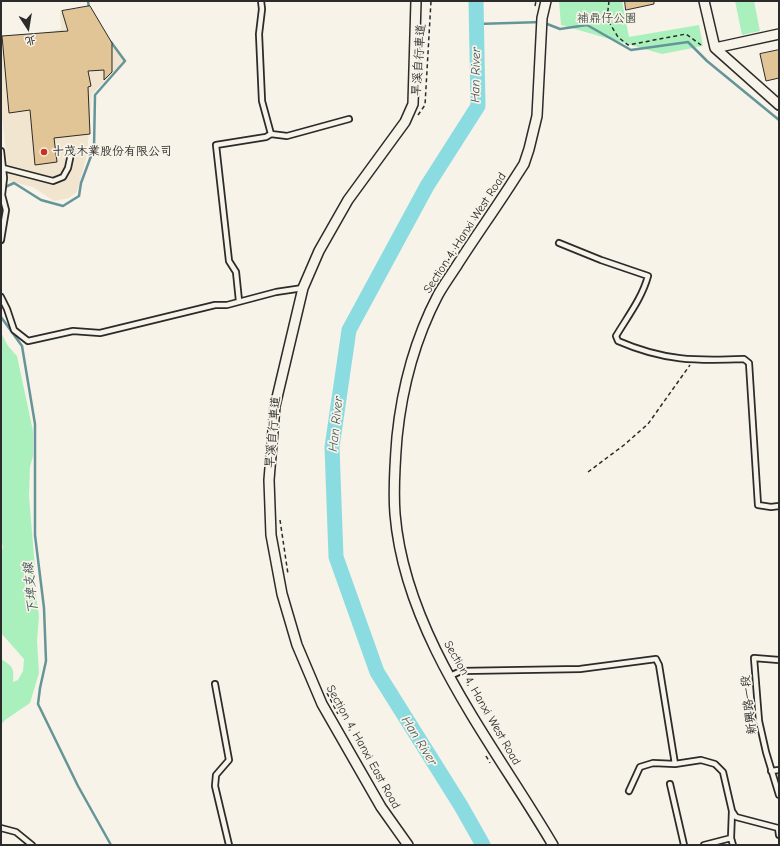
<!DOCTYPE html>
<meta charset="utf-8">
<style>
body{margin:0}
#map{position:relative;width:780px;height:846px;overflow:hidden;background:#f7f3e8;font-family:"Comic Neue","LXGW WenKai TC",sans-serif}
canvas{display:block}
.frame{position:absolute;inset:0;border:2px solid #2b2b2b;pointer-events:none}
.north{position:absolute;left:8px;top:8px;width:40px;height:40px;-webkit-text-stroke:3px #f7f3e8;paint-order:stroke;rotate:168deg;font-size:11px;font-weight:700;line-height:16px;text-align:center;color:#2b2b2b}
.north::after{content:'';display:block;margin:auto;width:14px;height:18px;background:#2b2b2b;clip-path:polygon(50% 0,100% 100%,50% 72%,0 100%)}
</style>
<div id="map">
<canvas width="780" height="846"></canvas>
<div class="frame"></div>
<div class="north">北</div>
</div>
<script>
const ctx = document.querySelector('canvas').getContext('2d');
ctx.lineJoin = 'round';
function fill(path, color) {
  ctx.fillStyle = color;
  ctx.fill(path, 'evenodd');
}
function stroke(path, color, width, dash) {
  ctx.strokeStyle = color;
  ctx.lineWidth = width;
  ctx.lineCap = dash ? 'butt' : 'round';
  ctx.setLineDash(dash || []);
  ctx.stroke(path);
}
function write(font, color, halo, rows, align = 'center') {
  ctx.font = font + ' "Comic Neue","LXGW WenKai TC",sans-serif';
  ctx.lineWidth = 3.5;
  ctx.setLineDash([]);
  ctx.textBaseline = 'middle';
  ctx.strokeStyle = halo;
  ctx.fillStyle = color;
  for (const [text, x, y, turn = 0] of rows) {
    ctx.save();
    ctx.translate(x, y);
    ctx.rotate((+turn || 0) * Math.PI / 180);
    ctx.textAlign = isNaN(turn) ? turn : align;
    if (halo) ctx.strokeText(text, 0, 0);
    ctx.fillText(text, 0, 0);
    ctx.restore();
  }
}
const built = new Path2D(`
 M89 11 125 61 92 94 87 155 77 192 69 198 54 201 33 187 9 181 1 107V42L61 29 60 13Z`);
const green = new Path2D(`
 M559 1H622L629 37 699 25 703 46 662 54 561 25Z
 M735 1H754L760 31 742 35Z
 M1 333 8 346 17 356 33 431V456L30 467 29 496 35 568 34 581 39 616 37 641 39 673 30 703 5 720 1 725V659C14 667 14 669 13 682L18 680 23 671 24 659 1 633V551L3 548 1 536Z`);
const stream = new Path2D(`
 M88 1 89 8
 M477 24 542 22 560 29 587 25 631 50 688 42 707 61 779 120
 M3 188 14 183 41 200 63 206 79 196 81 183 94 148 95 95 125 61 111 42
 M1 317 22 346 35 424V535L44 608 46 661 40 688 38 704 78 786 111 845`);
const river = new Path2D(`
 M476 1 478 106 427 186 349 330 332 447 336 557 377 672 461 806 483 845`);
const building = new Path2D(`
 M625 1H654V4L626 10Z
 M90 6 112 43V72L104 80V70L88 71 91 86 88 87 90 134 54 138 57 162 35 165 30 110 9 113 2 36 68 31 62 11Z
 M779 50V78L766 81 760 54Z`);
const path = new Path2D(`
 M609 1 607 19 618 37 628 45 686 34 701 45
 M535 6 536 1
 M418 115 425 105 431 1
 M441 273 459 242 486 205
 M588 472 624 445 648 424 690 365
 M280 520 288 574
 M327 693 338 714
 M486 756 490 763`);
const lane = new Path2D(`
 M261 1 262 9 259 34 262 101 271 134
 M1 151 4 178 2 195 6 210 1 240
 M3 168 53 181 63 177 68 168 72 149
 M559 243 601 260 648 276C642 298 628 316 616 336L618 341C664 361 696 361 744 359L749 363 758 505 771 507 779 506
 M1 297 7 309 14 330 28 341 73 331 100 333 215 305H227L276 292 303 288
 M239 301 236 272 229 261 216 145 266 137 271 134 287 136 349 119
 M779 660 754 658 759 721 766 752 779 795
 M450 676 461 671 580 669 656 659 659 665 675 764 701 760 715 764 723 772 732 811 736 817 778 828 779 835
 M215 684 229 760 216 775 215 786 229 845
 M771 771 779 770
 M670 784 684 845
 M629 791 640 767 653 763 675 764
 M732 811 731 838 733 845
 M1 828 16 832 32 845
 M704 845 731 838`);
const street = new Path2D(`
 M546 1 542 18 537 116 529 149 524 164 515 178C496 208 475 237 456 267 450 276 443 286 438 295 415 339 402 388 397 437 395 462 393 489 395 514 405 636 493 743 553 845
 M704 1 715 48 779 105
 M715 48 779 34
 M408 845 381 807 322 704 297 645 282 594 271 535 269 480 275 406 303 288 319 251 348 200 405 122 413 104 416 1`);
const markers = [
 [44,152,4,"#c8321e"]
];
const parkNames = [
 ["補鼎仔公園",607,19]
];
const streetNames = [
 ["旱溪自行車道",419,60,-86],
 ["Section 4, Hanxi West Road",465,233,-57],
 ["旱溪自行車道",273,432,-85],
 ["Section 4, Hanxi West Road",482,703,60],
 ["新興路一段",749,705,-97],
 ["Section 4, Hanxi East Road",363,747,61]
];
const poiNames = [
 ["十茂木業股份有限公司",52,152]
];
const waterNames = [
 ["Han River",476,75,-89],
 ["Han River",336,424,-84],
 ["下埤支線",31,588,-96],
 ["Han River",419,741,58]
];
fill(built, '#f1e5cf');
fill(green, '#a9f0bd');
stroke(stream, '#659598', 2.5);
stroke(river, '#8bdce1', 15);
fill(building, '#e2c596');
stroke(building, '#2b2b2b', 1);
stroke(lane, '#2b2b2b', 8);
stroke(street, '#2b2b2b', 12);
stroke(path, '#2b2b2b', 1.5, [4, 3]);
stroke(lane, '#f7f3e8', 4.5);
stroke(street, '#f7f3e8', 9);
for (const [x, y, r, color] of markers) {
  const dot = new Path2D();
  dot.arc(x, y, r, 0, 2 * Math.PI);
  ctx.fillStyle = color;
  ctx.fill(dot);
  stroke(dot, '#f7f3e8', 1.5);
}
write('12px', '#445248', '#f7f3e8', parkNames);
write('12px', '#2b2b2b', '#f7f3e8', streetNames);
write('12px', '#2b2b2b', '#f7f3e8', poiNames, 'left');
write('italic 13px', '#435758', '#f7f3e8', waterNames);
</script>
